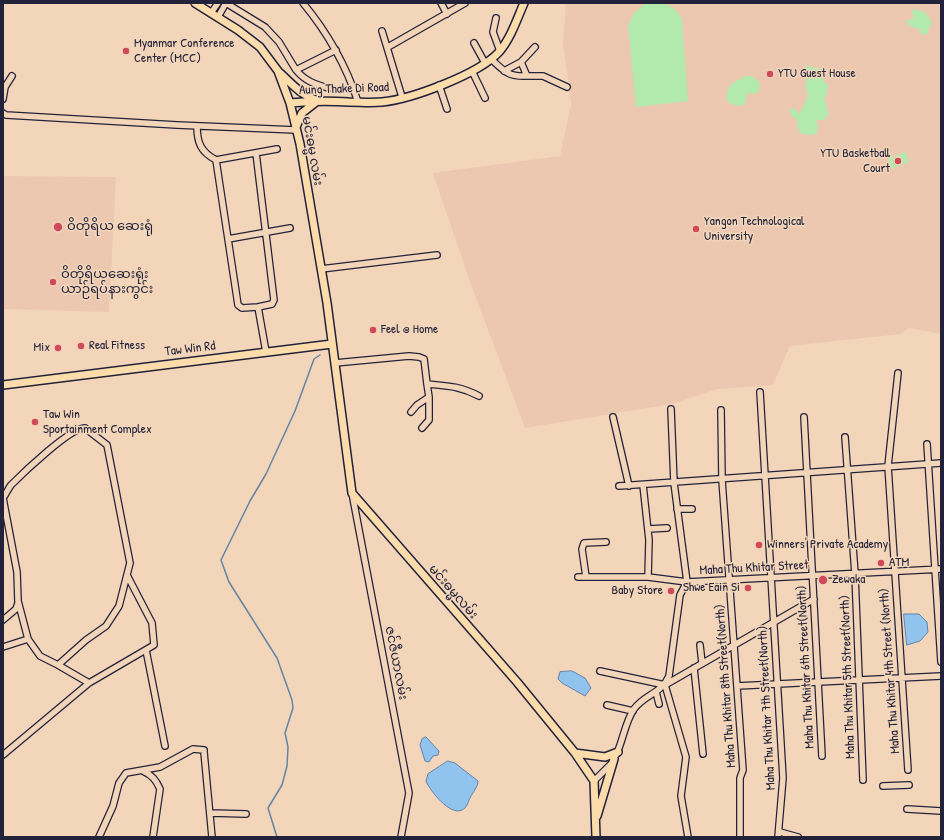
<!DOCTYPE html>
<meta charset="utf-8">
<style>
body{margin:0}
#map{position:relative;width:944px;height:840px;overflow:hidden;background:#f3d6b9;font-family:"Patrick Hand",sans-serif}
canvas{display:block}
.frame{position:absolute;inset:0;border:4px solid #22223b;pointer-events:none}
</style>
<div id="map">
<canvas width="944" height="840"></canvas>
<div class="frame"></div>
</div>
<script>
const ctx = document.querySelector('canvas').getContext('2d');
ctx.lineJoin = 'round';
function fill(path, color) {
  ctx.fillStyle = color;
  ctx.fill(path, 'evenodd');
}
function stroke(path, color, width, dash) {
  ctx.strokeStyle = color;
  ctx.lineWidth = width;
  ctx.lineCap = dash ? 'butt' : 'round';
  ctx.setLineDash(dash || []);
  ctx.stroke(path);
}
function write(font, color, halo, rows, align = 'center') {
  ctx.font = font + ' "Patrick Hand","Noto Sans Myanmar",sans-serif';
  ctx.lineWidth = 3;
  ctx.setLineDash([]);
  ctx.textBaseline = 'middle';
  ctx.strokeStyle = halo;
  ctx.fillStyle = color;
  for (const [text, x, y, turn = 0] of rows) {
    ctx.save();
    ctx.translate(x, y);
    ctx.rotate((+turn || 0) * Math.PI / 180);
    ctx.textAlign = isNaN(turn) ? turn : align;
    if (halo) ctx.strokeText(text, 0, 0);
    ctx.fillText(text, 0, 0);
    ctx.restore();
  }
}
const built = new Path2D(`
 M566 3H941V334L909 328 901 334 790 346 773 385 717 389 672 404 525 428 471 285 433 173 560 156 571 104 563 43Z
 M3 176 116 177 109 312 4 309Z`);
const green = new Path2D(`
 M646 3C663 3 674 3 682 19L688 101 636 107 628 25 634 13Z
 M911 9 925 12 932 22 927 34 922 35 919 29 909 26 906 21 914 18Z
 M807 66 821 69 824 77 823 80 828 85 827 95 824 98 829 114 824 120H816L818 126 817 134C804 136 796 135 797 120L792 116 789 109 794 108 800 114 808 95 805 86 807 77 805 68Z
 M746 76H752L760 83 759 91 755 94 747 93 746 102 742 106 734 105 727 101C725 85 733 83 746 76Z
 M905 152 909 162 892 169 888 159Z`);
const water = new Path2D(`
 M904 614H919L927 622 928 632 920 641 907 645Z
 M572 671 585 678 591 688 585 696 562 683 558 679 560 672Z
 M426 737 439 751 438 755 433 756 429 762 425 761 420 745 422 739Z
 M448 761 455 763 478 781C478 787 473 792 470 798 468 802 467 808 462 810 450 816 430 791 426 781L428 774Z`);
const stream = new Path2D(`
 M277 837 268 808 282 785 287 766 288 747 285 733 293 708 292 700 277 658 229 582 221 560 250 501 266 474 295 411 314 359 320 355`);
const minor = new Path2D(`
 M226 3 265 27 279 42 296 70 336 50
 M303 3C327 32 346 65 358 102
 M441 3 447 14
 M211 13 218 3
 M218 17 226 3
 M496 18 493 32 500 51
 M382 31 402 97
 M474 43 485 63
 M388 47 465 3
 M491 59C504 71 508 77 527 76
 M521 62 527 76H543L567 87
 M296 70C305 81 316 85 329 88
 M472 71 485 98
 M504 71 521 62 535 47
 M439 85 447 109
 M3 99 5 87 12 76
 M3 113 6 115 177 125 296 130
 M197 126C197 143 201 152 216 160L277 149
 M256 153 274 300 272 304 258 307 266 352
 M216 160 238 305 242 308 258 307
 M228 239 290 228
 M321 269 437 255
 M335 363 409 356 419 357 424 359 427 384C448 386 460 386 479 396
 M898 373 888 466 908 770
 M760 392 783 778 778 837
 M721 410 722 480 743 770 740 778V837
 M411 412 417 405 429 397 427 384
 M613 417 629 486
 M804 417 822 756
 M422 428 429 420V397
 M845 437 855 574 863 780
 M927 444 941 662
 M643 485 649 540 648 577
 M619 486 941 463
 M352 493 409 793 401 837
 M3 498 17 572 18 601 28 639 40 656 58 665
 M677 509H692
 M648 529 667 528
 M578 577H648L687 582 674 483 671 409
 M586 577 582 549 584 543 606 542
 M3 620 16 609 18 603
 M700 645 702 663
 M3 647 28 639
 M146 650 165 746
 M694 668 703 754
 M600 671 665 685
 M89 683 154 645 152 623 127 575
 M665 685 814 599
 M665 685 686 757 681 796 688 837
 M737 686 941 676
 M656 692 659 704
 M607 705 633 711
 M3 755 89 683 58 665 86 640 106 626 119 606 130 563 107 445 85 428C71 427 23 473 11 485 8 489 6 494 3 498
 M616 755C623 741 625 722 634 709 645 694 661 694 669 676L680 595 687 582 941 569
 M143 771C152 775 156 780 160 789L153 837
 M594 781 611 764
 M883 786 909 785
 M907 809 941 811
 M211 813 246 814
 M780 832 798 837
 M99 837 113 806 119 783 126 773 160 767 193 749 204 750V752L212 837`);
const major = new Path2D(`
 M195 3 238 30 260 47 278 71 290 103 300 144 327 303 352 493 517 682 575 753 594 781 596 837
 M280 73C292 84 301 95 316 100
 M290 103C310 101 329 101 349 102 360 102 371 103 382 102 412 99 479 74 499 52 511 38 517 19 524 3
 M296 127 302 113 316 102
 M3 385 332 344
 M575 753 605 757 618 752
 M597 816 614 759`);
const markers = [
 [126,51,4,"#d1495b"],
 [770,74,4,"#d1495b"],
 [898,161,4,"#d1495b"],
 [58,227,5,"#d1495b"],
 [696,229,4,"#d1495b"],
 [53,282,4,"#d1495b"],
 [373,330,4,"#d1495b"],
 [81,346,4,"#d1495b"],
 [58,348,4,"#d1495b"],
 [35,422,4,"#d1495b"],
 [759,545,4,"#d1495b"],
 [881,563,4,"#d1495b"],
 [823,580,5,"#d1495b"],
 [748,588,4,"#d1495b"],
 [671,591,4,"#d1495b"]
];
const poiNames = [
 ["Myanmar Conference",134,44],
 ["Center (MCC)",134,59],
 ["YTU Guest House",778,74],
 ["YTU Basketball",890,154,"right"],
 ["Court",890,169,"right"],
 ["Yangon Technological",704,222],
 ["University",704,237],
 ["ဝိတိုရိယ ဆေးရုံ",67,227],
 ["ဝိတိုရိယဆေးရုံး",61,275],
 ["ယာဉ်ရပ်နားကွင်း",61,290],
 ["Feel @ Home",381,330],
 ["Real Fitness",89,346],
 ["Mix",50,348,"right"],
 ["Taw Win",43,415],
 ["Sportainment Complex",43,430],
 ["Winners' Private Academy",767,545],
 ["ATM",889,563],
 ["Zewaka",832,580],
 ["Shwe Eain Si",740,588,"right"],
 ["Baby Store",663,591,"right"]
];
const streetNames = [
 ["Aung Thake Di Road",344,89,-2],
 ["မင်းဓမ္မ လမ်း",312,151,80],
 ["Taw Win Rd",190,349,-7],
 ["Maha Thu Khitar Street",754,568,-3],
 ["မင်းဓမ္မလမ်း",453,592,49],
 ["ဇင်ဇီယာလမ်း",396,663,79],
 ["Maha Thu Khitar 6th Street(North)",806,667,-93],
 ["Maha Thu Khitar 4th Street (North)",890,671,-94],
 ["Maha Thu Khitar 5th Street(North)",848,677,-92],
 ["Maha Thu Khitar 8th Street(North)",726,686,-94],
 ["Maha Thu Khitar 7th Street(North)",767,708,-93]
];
fill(built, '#edc8b0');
fill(green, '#b2e9ac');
fill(water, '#90c3ed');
stroke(water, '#6483a6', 1);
stroke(stream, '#6483a6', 1.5);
stroke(minor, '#22223b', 8);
stroke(major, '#22223b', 10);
stroke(minor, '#f3d6b9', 5.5);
stroke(major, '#fddcac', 7);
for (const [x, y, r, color] of markers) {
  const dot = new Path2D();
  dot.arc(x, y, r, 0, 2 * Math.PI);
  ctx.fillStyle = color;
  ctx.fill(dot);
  stroke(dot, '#f3d6b9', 1.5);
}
write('13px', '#22223b', '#f3d6b9', poiNames, 'left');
write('13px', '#22223b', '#f3d6b9', streetNames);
</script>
